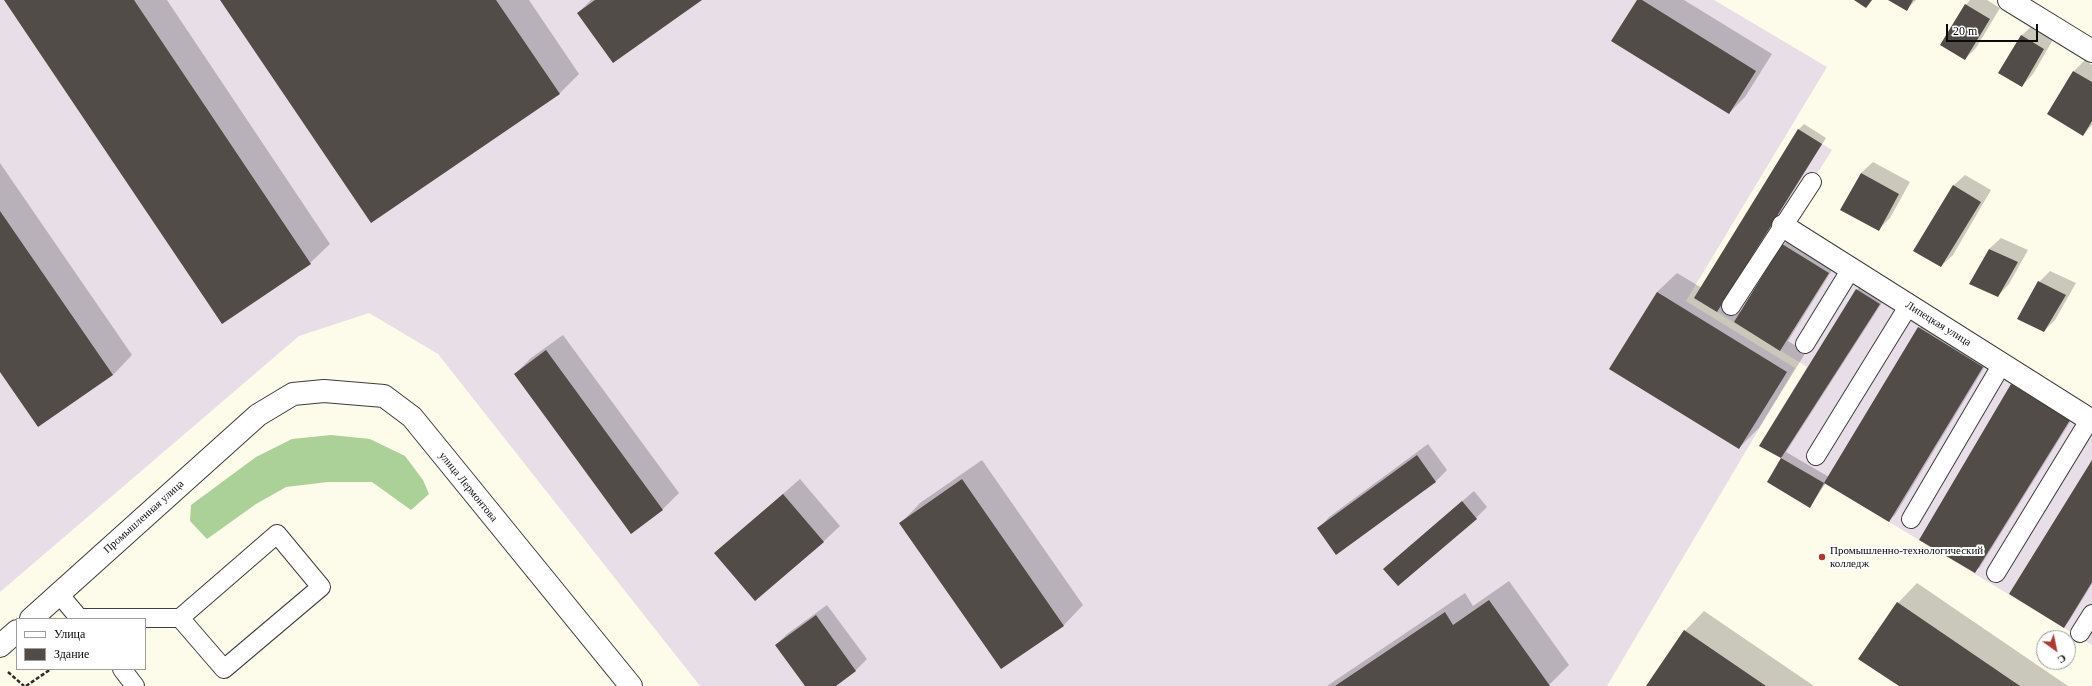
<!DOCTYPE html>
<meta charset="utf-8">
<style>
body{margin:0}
#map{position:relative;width:2092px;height:686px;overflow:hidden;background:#fdfbe9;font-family:Georgia,serif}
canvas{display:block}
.legend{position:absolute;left:16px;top:618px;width:130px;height:52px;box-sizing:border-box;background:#fff;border:1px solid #9d9d9d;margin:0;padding:5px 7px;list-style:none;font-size:12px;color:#0a0a0a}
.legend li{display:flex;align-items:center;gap:8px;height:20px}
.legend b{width:20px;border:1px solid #9d9d9d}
.north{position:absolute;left:2036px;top:630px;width:40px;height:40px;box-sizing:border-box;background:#fff;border:1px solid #9d9d9d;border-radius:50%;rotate:147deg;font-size:11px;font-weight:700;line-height:16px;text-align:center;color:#0a0a0a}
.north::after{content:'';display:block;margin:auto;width:14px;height:18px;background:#aa3a32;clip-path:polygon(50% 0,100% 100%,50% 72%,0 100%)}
.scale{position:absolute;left:1946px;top:24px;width:92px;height:18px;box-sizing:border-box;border:2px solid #0a0a0a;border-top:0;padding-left:5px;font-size:12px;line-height:14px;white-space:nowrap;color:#0a0a0a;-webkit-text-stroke:3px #fff;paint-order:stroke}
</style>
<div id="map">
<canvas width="2092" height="686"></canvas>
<ul class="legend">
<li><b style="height:5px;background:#fff"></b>Улица</li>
<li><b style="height:11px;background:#514c47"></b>Здание</li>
</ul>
<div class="north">С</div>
<div class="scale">20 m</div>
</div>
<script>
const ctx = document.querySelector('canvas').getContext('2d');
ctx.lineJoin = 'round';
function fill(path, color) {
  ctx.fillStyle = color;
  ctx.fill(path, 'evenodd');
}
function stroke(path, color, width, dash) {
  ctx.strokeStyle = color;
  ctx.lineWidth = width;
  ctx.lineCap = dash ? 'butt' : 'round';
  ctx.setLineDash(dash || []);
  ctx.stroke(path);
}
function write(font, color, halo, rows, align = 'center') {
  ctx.font = font + ' Georgia,serif';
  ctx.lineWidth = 4;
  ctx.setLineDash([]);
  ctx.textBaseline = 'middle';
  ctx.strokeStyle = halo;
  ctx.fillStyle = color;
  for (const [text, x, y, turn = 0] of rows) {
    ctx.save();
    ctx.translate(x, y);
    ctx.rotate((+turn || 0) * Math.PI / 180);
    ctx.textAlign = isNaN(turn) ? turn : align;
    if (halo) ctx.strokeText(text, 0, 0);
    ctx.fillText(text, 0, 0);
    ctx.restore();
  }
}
const industrial = new Path2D(`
 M0 0H1714L1827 67 1686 301 1795 368 1607 686H700L438 354 369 313 299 336 0 592Z
 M1798 129 1832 150 1784 226 2092 421V645L1825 483 1810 508 1767 482 1781 458 1759 446 1807 367 1694 298Z`);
const forest = new Path2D(`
 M331 435 370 439 405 456 423 480 429 494 411 510 372 482H328L286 487 256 504 207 539 190 521 191 505 256 457 292 439Z`);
const shadow = new Path2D(`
 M6 0H167L330 244 310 263Z
 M221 0H529L579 74 560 93 371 221Z
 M591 0H700L578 13Z
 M1638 0H1684L1772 54 1745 97 1729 113Z
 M1890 0H1916L1907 9Z
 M1970 0H1987L2000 8 1976 48 1965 59 1966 5Z
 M2033 25 2054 38 2033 74 2022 86 2021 36Z
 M2085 60 2092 65V125L2083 135 2074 71Z
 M1804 124 1826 138 1724 302 1741 312 1783 245 1789 239 1834 267 1788 341 1806 352 1759 428 1739 448 1657 292 1677 273 1702 288 1798 130Z
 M1873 162 1910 182 1890 218 1879 229 1861 173Z
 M0 163 132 355 113 375 0 370Z
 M1965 175 1991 190 1953 255 1941 266 1953 186Z
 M2001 238 2028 250 2009 284 1998 296 1989 249Z
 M2050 271 2076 283 2055 320 2044 331 2039 282Z
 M1862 284 1885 298 1786 452 1829 477 1919 328 1925 322 1988 361 1895 515 1889 520 1826 483 1810 506 1768 482 1782 457 1761 445 1857 290Z
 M563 335 679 493 663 509 631 532 515 374 531 358Z
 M2018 379 2075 414 1980 567 1974 572 1920 539 2012 385Z
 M1428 444 1447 470 1436 481 1336 554 1318 529 1329 517Z
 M982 460 1083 605 1064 625 1001 668 901 523 920 503Z
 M2092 462V584L2069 621 2064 627Z
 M800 479 840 526 824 541 755 599 715 553Z
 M1474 491 1487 507 1476 518 1384 569Z
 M1509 581 1569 665 1548 686H1327L1465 593 1473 606Z
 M1917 583 2068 686H1901L1898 603Z
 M827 605 867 659 856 670 834 686H806L776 645 787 634Z
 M1704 611 1814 686H1647L1685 631Z`);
const building = new Path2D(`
 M4 0H134L311 264 222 324Z
 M220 0H496L560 94 371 223Z
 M595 0H702L613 63 577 13Z
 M1637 0H1642L1756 71 1729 114 1611 41Z
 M1854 0H1872L1866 8Z
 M1888 0H1913L1907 11Z
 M1965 4 1990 19 1965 60 1940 45Z
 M2021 35 2044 49 2022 87 1998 73Z
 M2073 71 2092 82V121L2083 136 2047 114Z
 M1798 129 1822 144 1717 312 1694 298Z
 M1861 173 1899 194 1879 231 1840 210Z
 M1953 185 1981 202 1941 267 1913 251Z
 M0 211 113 375 38 427 0 372Z
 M1782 244 1829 273 1780 351 1734 322Z
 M1989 249 2018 262 1998 297 1969 284Z
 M2038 281 2066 295 2044 332 2017 319Z
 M1856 289 1880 304 1781 458 1759 446Z
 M1657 292 1787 372 1739 449 1609 369Z
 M1918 327 1983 367 1889 522 1824 483Z
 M546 350 663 510 631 534 514 374Z
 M2011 384 2070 420 1975 573 1919 540Z
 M1417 455 1436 482 1336 555 1317 528Z
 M1781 458 1824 483 1810 508 1767 482Z
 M2092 460V582L2064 628 2009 594Z
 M962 479 1064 626 1001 669 899 523Z
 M783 494 824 542 755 601 714 553Z
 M1462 501 1477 519 1398 586 1383 569Z
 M1489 600 1550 686H1335L1445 612 1453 625Z
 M1897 602 2020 686H1899L1858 659Z
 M816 615 856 671 836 686H805L775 645Z
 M1684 630 1766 686H1646Z`);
const path = new Path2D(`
 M8 672 24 686
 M26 686 51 669`);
const service = new Path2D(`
 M1731 306 1812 182
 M1805 344 1851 269
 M1816 456 1909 305
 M1911 519 2002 364
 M1996 573 2090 419
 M59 594 80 619
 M79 618H180L224 669 321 587 277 534 180 618
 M2080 633 2092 614
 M122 669 135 686`);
const minor = new Path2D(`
 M2009 0 2092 51
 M1783 226 2092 421`);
const tertiary = new Path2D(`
 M31 619 258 415 293 394 324 391 384 396 412 417 631 686
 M0 646 17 631`);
const markers = [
 [1822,557,4,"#aa3a32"]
];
const streetNames = [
 ["Липецкая улица",1938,324,32],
 ["улица Лермонтова",468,487,51],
 ["Промышленная улица",144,517,-42]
];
const poiNames = [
 ["Промышленно-технологический",1830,551],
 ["колледж",1830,564]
];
fill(industrial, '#e8dee8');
fill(forest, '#abd198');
fill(shadow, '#0003');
fill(building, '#514c47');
stroke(service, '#3d3d3d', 20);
stroke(minor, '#3d3d3d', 24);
stroke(tertiary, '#3d3d3d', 24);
stroke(path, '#2c2c2c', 2.5, [4, 2]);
stroke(service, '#fff', 18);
stroke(minor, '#fff', 22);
stroke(tertiary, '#fff', 22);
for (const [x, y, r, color] of markers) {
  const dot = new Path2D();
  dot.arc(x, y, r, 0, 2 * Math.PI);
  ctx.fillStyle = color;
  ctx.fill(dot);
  stroke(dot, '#fff', 1.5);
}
write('11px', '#0a0a0a', '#fff', streetNames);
write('11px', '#0a0a0a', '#fff', poiNames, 'left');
</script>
